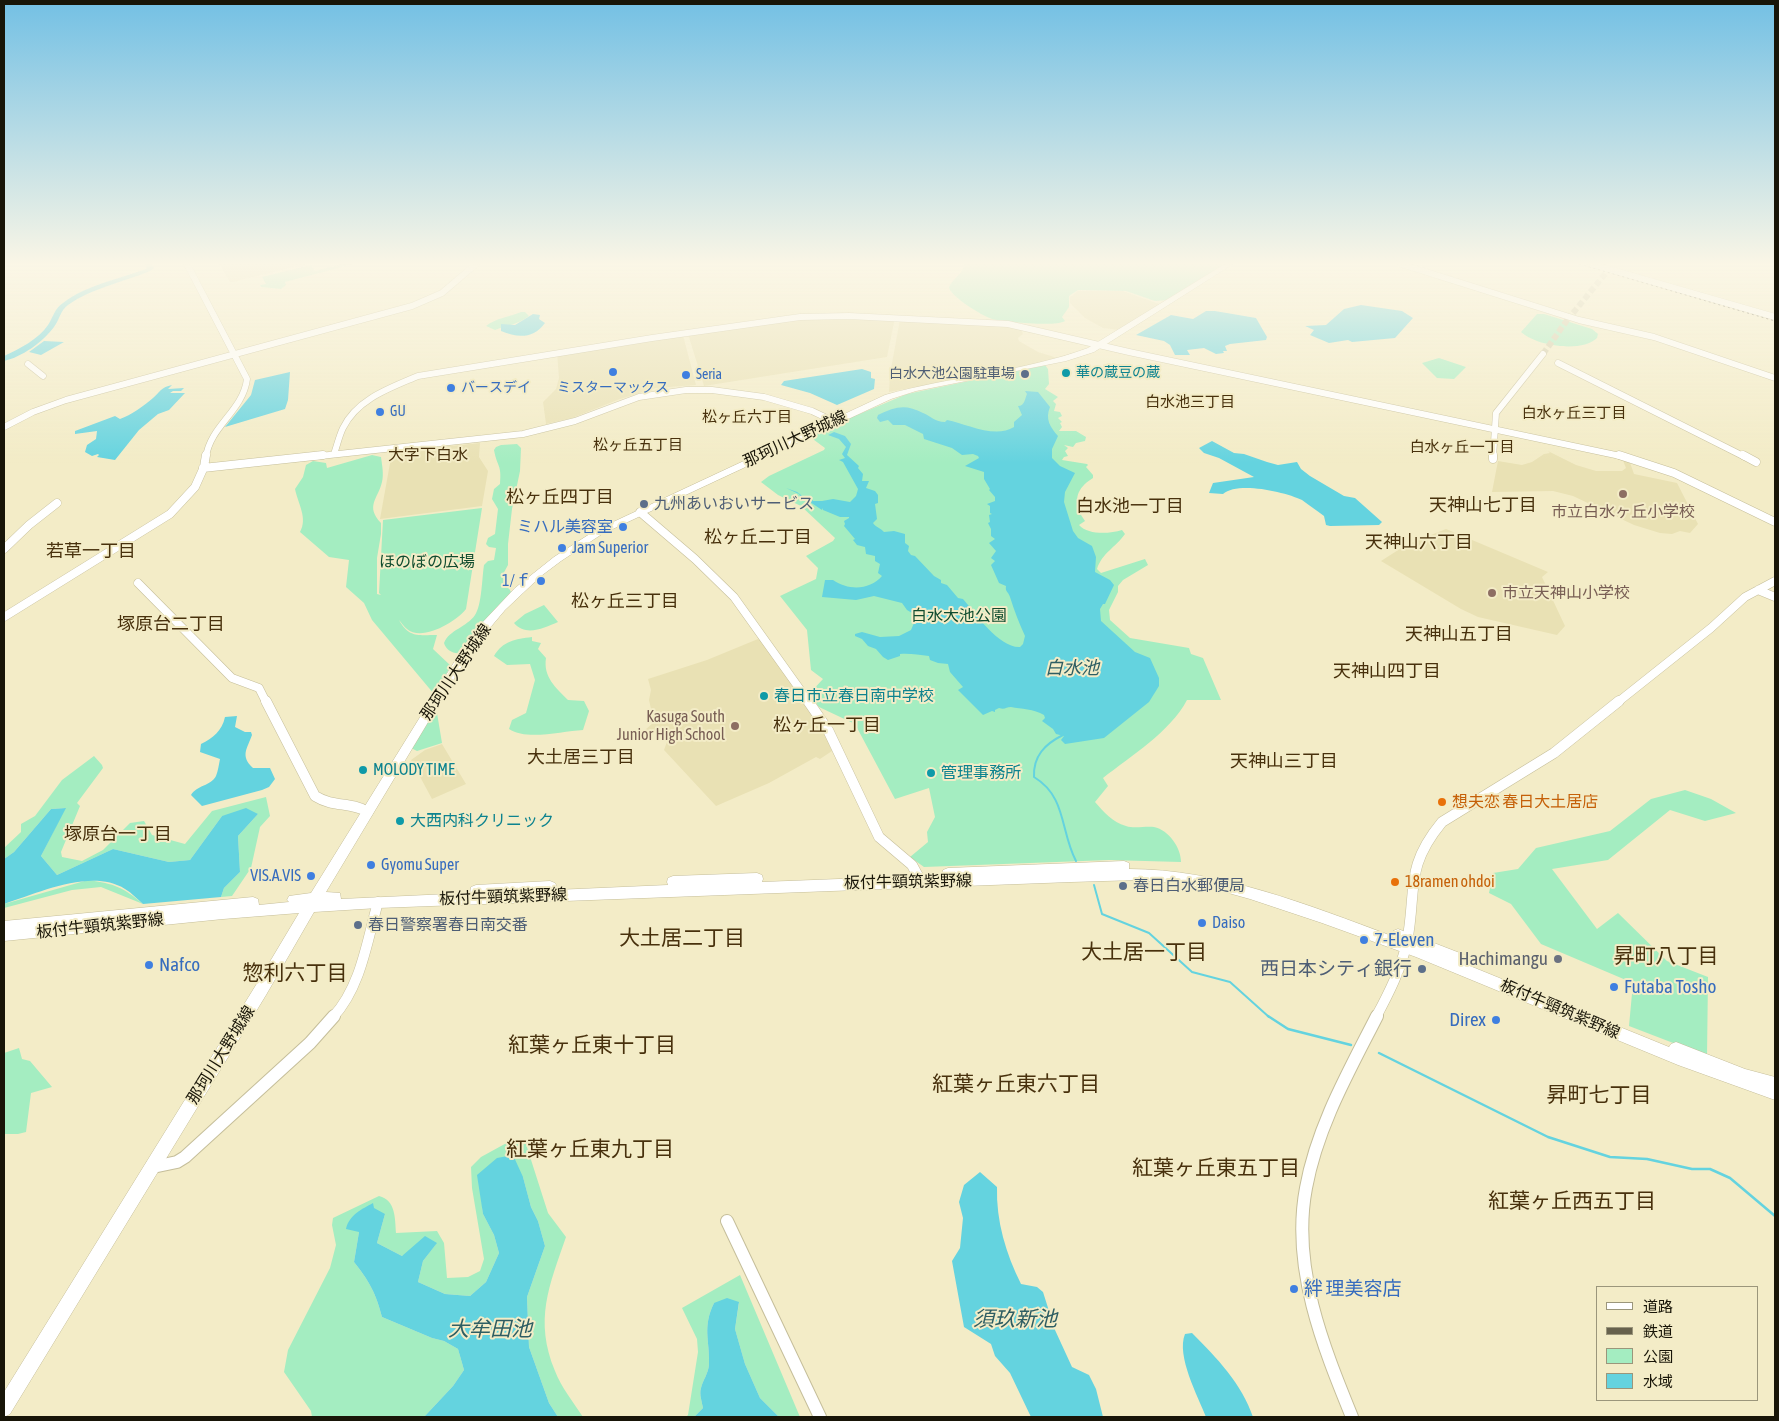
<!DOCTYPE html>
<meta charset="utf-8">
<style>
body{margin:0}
#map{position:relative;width:1779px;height:1421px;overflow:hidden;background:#f3ecc7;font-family:"Asap Condensed","Noto Sans JP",sans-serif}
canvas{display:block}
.frame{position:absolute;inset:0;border:5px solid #181508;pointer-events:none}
.legend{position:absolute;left:1596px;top:1286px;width:162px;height:115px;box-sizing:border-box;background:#f3ecc7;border:1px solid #9b967b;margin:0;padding:6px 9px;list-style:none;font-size:15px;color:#181508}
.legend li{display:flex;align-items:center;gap:10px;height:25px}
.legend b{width:25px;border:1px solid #9b967b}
</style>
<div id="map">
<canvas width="1779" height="1421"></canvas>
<div class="frame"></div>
<ul class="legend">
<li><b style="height:6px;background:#fff"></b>道路</li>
<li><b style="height:6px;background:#67624d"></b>鉄道</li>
<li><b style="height:14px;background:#a4edc1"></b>公園</li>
<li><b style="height:14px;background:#64d3df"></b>水域</li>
</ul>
</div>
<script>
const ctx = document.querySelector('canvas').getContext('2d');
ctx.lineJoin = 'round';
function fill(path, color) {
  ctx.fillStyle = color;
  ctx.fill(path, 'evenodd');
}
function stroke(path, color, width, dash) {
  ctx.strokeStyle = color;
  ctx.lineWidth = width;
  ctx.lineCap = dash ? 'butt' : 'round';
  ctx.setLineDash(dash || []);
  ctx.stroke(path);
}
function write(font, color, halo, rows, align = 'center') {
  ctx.font = font + ' "Asap Condensed","Noto Sans JP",sans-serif';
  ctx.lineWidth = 4;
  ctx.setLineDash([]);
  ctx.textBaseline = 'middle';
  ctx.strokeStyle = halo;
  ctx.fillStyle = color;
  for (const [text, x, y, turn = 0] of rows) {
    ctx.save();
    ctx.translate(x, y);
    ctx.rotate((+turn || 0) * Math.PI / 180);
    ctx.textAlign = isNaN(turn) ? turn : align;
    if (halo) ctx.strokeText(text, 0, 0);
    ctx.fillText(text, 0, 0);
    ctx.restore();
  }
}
const built = new Path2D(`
 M219 264H306L233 282H230Z
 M1078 291H1123L1162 305 1119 330 1103 328 1085 318 1070 303V297Z
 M801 318H895L887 357 704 386 688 334Z
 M900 319 1021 328 1023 334 1018 338 1019 341 1038 352 1061 359 889 392 890 374Z
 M683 335 696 385 656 388 620 399 572 418 546 424 543 402 556 389 559 378 557 353Z
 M480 443 479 457 488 471 482 506 380 519 392 452Z
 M1548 451 1576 465 1596 471H1622L1626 468 1622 458 1629 460 1634 474 1677 483 1698 524 1690 533 1680 531 1672 534 1660 533 1634 525 1573 496 1553 491 1492 492 1498 461 1522 465 1532 462 1544 454 1550 453Z
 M1446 529 1548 572 1542 577 1565 626 1557 635 1478 617 1461 609 1381 561 1406 545Z
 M758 639 762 641 824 731 832 751 820 759 816 757 769 783 716 806 664 750 668 739 666 736 645 730 654 722 649 700 651 690 648 679 707 660Z
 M442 744 466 784 432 799 411 760 425 750Z`);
const green = new Path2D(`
 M342 264H353L285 282 286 285 281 289 261 287 260 285 266 284 262 277 311 265 315 271Z
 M964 264H1226L1168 300 1155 301 1126 291 1078 290 1069 296V307L1062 317 1065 321C1057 327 1003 322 992 319 981 315 953 298 949 288 952 278 964 274 964 264Z
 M521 312H525L529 316C517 325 508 325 495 330L486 326C496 318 509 317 521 312Z
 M1537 314H1544L1592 329 1598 334 1597 338C1582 353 1536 346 1521 332Z
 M1439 358 1466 367 1454 379 1437 378 1422 363Z
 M1045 365 1048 369 1049 384 1045 389 1058 397 1053 401 1056 404 1054 411 1060 412 1062 416 1058 418 1062 422 1060 423 1062 427 1059 431H1076L1086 437 1085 441 1076 443 1073 447 1064 445 1068 448 1065 451 1068 456 1064 457 1062 460 1087 464 1088 465 1086 467 1093 475V478C1081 485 1071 498 1082 511L1081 515 1085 521 1079 525C1088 535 1109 534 1122 530L1125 534C1116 547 1102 553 1097 569L1101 573 1145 559 1148 565 1123 580 1118 586V592L1109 610 1110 620 1130 638 1189 648 1191 654 1203 658 1221 700H1187C1170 732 1131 756 1103 778L1108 786 1095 802C1104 812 1112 822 1126 826 1134 829 1145 826 1154 827 1169 830 1181 848 1181 862L1109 860 924 867 910 857 928 842 927 832 935 817 929 788 895 799 855 724 819 707 809 694 823 679 811 670 807 630 780 596 816 579 818 568 806 556 833 541 835 538 801 506 778 495 761 482 769 476 824 450 825 448 810 437 813 433 841 423 842 419 866 408 875 406 857 415 907 394Z
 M501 445 517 444 521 448 520 471 512 509 508 544V565L502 576 511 592 509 596 481 624 460 653C453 654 446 650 444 643 449 630 467 627 475 615 482 605 482 577 484 565L488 561 494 560 496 548 489 547 486 544 488 538 495 534 498 509 492 499 494 489 500 484C502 464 497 467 494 450L496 447Z
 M372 455 381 457C382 465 384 474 382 482 378 499 365 506 381 523V534L377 558V594L381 595 379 593 383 520 482 508 466 609C456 622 422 642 407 629 404 627 401 622 399 620 409 638 418 635 437 635L433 649 451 666 434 694 372 620 364 603 346 587 349 560 329 557 300 532C308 518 298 504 295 489L303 477 306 465 313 461 326 463 327 468Z
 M544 605 558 622C544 628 526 637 514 623L525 614Z
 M532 637V641L541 643 538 649 546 658C543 677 556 688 568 700L584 701 589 711 583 730C562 731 527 741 509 729L512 720 526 713 535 680 530 664 507 665 494 656C503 641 515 639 532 637Z
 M433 713H437L442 743 417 751 411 748Z
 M94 756 102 765 103 768 77 803 80 806 61 852 62 857 82 861 103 850 130 823 144 821 152 835 185 844 212 811 266 797 270 816 260 827 251 868 232 896 221 897 224 888 240 872 238 836 258 814 222 816 190 860 169 862 113 849 57 875 41 856 65 808 51 809 14 852 4 859V848L21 832V824L35 816 62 780Z
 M1685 790 1711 799 1736 813 1705 821 1670 810 1608 860 1552 869 1597 929 1618 913 1667 961 1708 977 1707 1056 1629 1026 1633 983 1541 944 1511 904 1489 893 1493 873 1518 869 1536 848 1610 831 1651 799Z
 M88 880C115 884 123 887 143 904L101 887 72 890 4 908V904Z
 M19 1048 22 1059 30 1061 52 1087 31 1093 26 1132 18 1134H4V1053Z
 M512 1140 525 1141 548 1213 566 1237C549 1286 534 1320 555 1371 561 1387 574 1403 583 1417H558L549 1403 529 1347 527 1297 545 1246 538 1221 531 1207 523 1177 481 1194 483 1214 494 1235 499 1253 486 1282 470 1296 445 1294 418 1282 423 1261 436 1244 402 1256 377 1243 385 1214 359 1232 354 1262C369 1281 376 1293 382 1317L432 1338 444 1341 458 1349 464 1370 453 1386 424 1417H312L311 1411 284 1372 288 1350 330 1268 336 1245 332 1225 333 1218 379 1196C396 1200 395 1219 396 1233L437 1231 444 1243 447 1278 468 1277 480 1271 484 1259 472 1188 471 1167 481 1157Z
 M740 1275 800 1417H779L760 1398 745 1364 735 1329 739 1303H714C702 1328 710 1340 709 1365 708 1374 703 1380 701 1388 699 1394 702 1402 703 1408L694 1417H686L688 1415 698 1352 697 1339 682 1308Z`);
const water = new Path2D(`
 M1361 305 1402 311 1413 318 1395 338 1352 342 1348 340 1329 343 1310 335 1314 330 1305 326 1326 325 1344 309Z
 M1206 311H1215L1256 318 1267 337 1266 340 1230 344 1225 346 1227 351H1223L1224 353 1216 354 1204 348 1187 350 1190 355H1175L1170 345 1164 341 1136 335 1171 315 1193 319Z
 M533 314 540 315 539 319 545 323C533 339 518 338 501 331V324L515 325Z
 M44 341 64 342 41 355 29 352Z
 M862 369 871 372V378L875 379 874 389 837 405 810 393 781 385 784 381Z
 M290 372 288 400 285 409 225 427 251 395 255 380Z
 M172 385 168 389 184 388 181 391H173L170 393H185L169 410 158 414 139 430 115 460 97 457 99 455 98 454 92 456 85 452 87 445 96 439 97 431 75 434V431L115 416 120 419C131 415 144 406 153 398 160 392 161 387 172 385Z
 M1025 391 1038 392 1050 407C1045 419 1050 427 1058 436L1052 449V458L1060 466 1075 473 1065 492 1064 502 1073 531 1078 538 1092 546 1096 557 1095 572 1110 580 1114 585 1105 604H1103L1100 609 1101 621 1135 652 1150 658 1159 678V686L1149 702 1104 738 1065 744 1061 740 1064 736 1056 734 1053 729 1042 721 1045 718 1044 715C1034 709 1021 709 1011 707 1006 707 1005 710 999 708L995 710V712L992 711 983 715 958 690 963 687 950 672 948 664 938 663 930 660 929 656C919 655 909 653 900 654V656L888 660 883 657 876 649 868 646 862 639 855 636V634L862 632 880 637 899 636 911 630 917 616 907 610 902 603 874 596 856 600 822 597 825 580H833C849 591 870 590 882 576L878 573 880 564 875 561V556L866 554 865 547 857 545 853 540 855 539 844 526 845 524 844 521 849 518V517H840L823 510V508L822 510 810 502 802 499 799 494 786 488 797 492 805 498H811L813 501H822L833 499 850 502 856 496 858 489 843 462 839 460 845 458 842 454 846 447 839 439 828 435 834 432 845 436 851 444 847 455 859 466 858 468 863 474 862 481H869L866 488 875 491 878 495V503L875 504 877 519 873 523C875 527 881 528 884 532L894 531 905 534V543L909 546 908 551 911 555 915 556 934 576 941 580V583L947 585 958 598 963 599C976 614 999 648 1020 647L1023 644 1025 636C1019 623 1014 610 1010 597 1008 591 1005 592 1006 586L999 583 991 565 995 561 991 558 996 551 989 543 995 539 991 536V529L988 523 990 522 989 515 992 514 990 513V506L987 504 995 501V497L989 490 990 489 984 479V472L965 466 979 458 978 456 973 454 962 455 952 448 924 439 923 434 905 425H893L888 420 880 422 877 418 878 415C896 406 906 404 923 413 931 416 935 422 945 422L947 420C967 424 995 439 1014 427V422L1022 415 1018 406C1025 406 1025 398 1027 394Z
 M1212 441 1234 453 1244 454 1267 462 1278 465 1297 462 1301 469 1310 476 1344 496 1355 498 1382 522 1379 525 1330 526 1326 525 1324 516C1317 511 1309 505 1302 500 1285 492 1238 481 1223 494L1209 493 1213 483 1254 477 1219 458 1204 453 1199 448Z
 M237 716 235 727 245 732H251L252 735C247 749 240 756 253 768H270L275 779 269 787 262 790 202 806 191 795C197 785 211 786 216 776 218 771 219 764 220 759L200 752 201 744C213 738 222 731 225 717Z
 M66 808 41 856 57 875 113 849 169 862 190 860 222 816 246 808 258 814 238 836 240 872 224 888 221 897 143 904C137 899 132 893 125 889 91 868 39 893 4 904V859L14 852 51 809Z
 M513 1155 523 1177 531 1207 538 1221 545 1246 527 1297 529 1347 549 1403 558 1417H424L453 1386 464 1370 458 1349 444 1341 432 1338 382 1317C376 1293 369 1281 354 1262L359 1232 346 1229C349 1215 362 1209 373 1203L374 1208 385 1214 377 1243 402 1256 425 1236 437 1243 423 1261 418 1282 445 1294 470 1296 486 1282 499 1253 494 1235 483 1214 477 1175 497 1158Z
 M980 1172 997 1187C996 1221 1006 1254 1021 1284L1037 1287 1043 1292 1055 1330 1072 1367 1089 1375 1096 1389 1103 1417H1031L1010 1373 995 1356 991 1344 964 1327 952 1261 960 1248 963 1218 959 1202 964 1185Z
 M727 1298 739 1302 735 1329 745 1364 760 1398 779 1417H694L703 1408C702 1402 699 1394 701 1388 703 1380 708 1374 709 1365 710 1340 702 1328 714 1303Z
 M1192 1333C1217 1358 1242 1384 1253 1417H1206C1198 1396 1176 1356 1185 1334Z`);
const streamFar1 = new Path2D(`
 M1063 735C1045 744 1033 756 1034 777 1067 797 1060 831 1076 861
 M1094 885 1102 914 1149 933 1192 972 1230 982 1269 1017`);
const stream = new Path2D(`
 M1268 1016 1288 1029 1351 1045
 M1379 1053 1548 1137 1610 1157 1647 1159 1692 1169H1710L1730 1178 1775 1216`);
const river = new Path2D(`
 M145 264H152L154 268 150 271C124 282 92 288 68 305 60 311 60 319 54 327 43 342 22 357 4 361V356C19 349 39 339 48 325 54 316 54 309 63 303 86 285 119 279 146 269L147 268Z`);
const minorTunnel = new Path2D(`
 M1573 313 1610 268
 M1543 354 1570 316`);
const minorFar3 = new Path2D(`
 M187 264 247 379C243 411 210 426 206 457
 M1401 264 1579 320 1654 337 1775 378
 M1591 264 1775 317
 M1558 363 1745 457
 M28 364 43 376
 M4 427 33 412 66 400 412 306 442 293 476 264
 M334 454C337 446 339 436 343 428 357 399 390 388 418 376L652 338 800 317 849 316 1008 324 1129 352 1625 457
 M311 457 523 434 575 421 639 397 686 390H712L764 397 812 411 833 421
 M1493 457 1496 413 1543 354`);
const minorFar2 = new Path2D(`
 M1619 455 1674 473 1775 522
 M1743 455 1756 462
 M1493 459V455
 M203 468 323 455
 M640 512 695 559 734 597 809 702
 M4 549 29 525 57 503
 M138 583 232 678 259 688 266 702
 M1758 590 1775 597
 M4 617 170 514 195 487 204 467 206 455
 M1618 702 1711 628 1745 597 1775 581`);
const minorFar1 = new Path2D(`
 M266 701 315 796C334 808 350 801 368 812
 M808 701 828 730 879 837 912 865 918 876
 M333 1017C361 987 367 941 378 902
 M1376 1017C1389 993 1401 969 1407 942 1417 890 1404 868 1442 822L1554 753 1619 701`);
const minor = new Path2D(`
 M153 1167 177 1162 185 1157 310 1043 334 1016
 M727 1221 820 1417
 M1352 1417C1323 1346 1291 1267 1306 1188 1317 1127 1349 1071 1377 1016`);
const major = new Path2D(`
 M1225 264H1233L1094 352 1066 361 916 391 891 399 602 534 561 561 541 576 505 610 489 629 460 669 326 892 340 893 341 899 470 893 471 887 476 885 550 881 555 883 557 887 555 890 668 885 667 882 668 878 673 876 757 873 762 875 763 879 762 882 942 875 943 870 948 868 1124 861 1129 863V869C1219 869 1308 905 1392 936L1393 931 1398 929 1465 955 1467 959 1465 964 1669 1047 1671 1044 1676 1042 1745 1069 1775 1077V1100L1678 1065 1416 957 1322 923 1250 899 1214 889 1177 883 1137 880 1071 882 378 908 314 912 266 995 10 1414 4 1417V1392L256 985 299 913 223 919 4 941V921L253 897 258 899 259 905 289 902 287 900 289 896 311 893 466 643 481 624 515 588 554 557 596 530 885 395C952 376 1023 372 1088 348Z`);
const rail = new Path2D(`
 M1579 264 1775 321`);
const markers = [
 [613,372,5,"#3f7fe0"],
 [1066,373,5,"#0f9aa8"],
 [1025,374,5,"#5c6f8a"],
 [686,375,5,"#3f7fe0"],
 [451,388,5,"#3f7fe0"],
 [380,412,5,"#3f7fe0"],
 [1623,494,5,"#8d6e63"],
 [644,504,5,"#5c6f8a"],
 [623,527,5,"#3f7fe0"],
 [562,548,5,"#3f7fe0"],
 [541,581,5,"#3f7fe0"],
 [1492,593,5,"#8d6e63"],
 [764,696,5,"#0f9aa8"],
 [735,726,5,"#8d6e63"],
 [363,770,5,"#0f9aa8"],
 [931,773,5,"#0f9aa8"],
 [1442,802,5,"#e8710a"],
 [400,821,5,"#0f9aa8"],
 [371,865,5,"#3f7fe0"],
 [311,876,5,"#3f7fe0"],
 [1395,882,5,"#e8710a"],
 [1123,886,5,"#5c6f8a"],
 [1202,923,5,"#3f7fe0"],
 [358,925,5,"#5c6f8a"],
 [1364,940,5,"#3f7fe0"],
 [1558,959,5,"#6b7280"],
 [149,965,5,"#3f7fe0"],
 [1422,969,5,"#5c6f8a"],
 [1614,987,5,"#3f7fe0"],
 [1496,1020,5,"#3f7fe0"],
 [1294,1289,5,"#3f7fe0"]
];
const farCulturenames = [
 ["華の蔵豆の蔵",1076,373]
];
const farServicenames = [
 ["白水大池公園駐車場",1015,374]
];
const farShopnames = [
 ["Seria",696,375],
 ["バースデイ",461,388],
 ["ミスターマックス",613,388,"center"],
 ["GU",390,412]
];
const farNeighbourhoodnames = [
 ["白水池三丁目",1190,402],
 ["白水ヶ丘三丁目",1574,413],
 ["松ヶ丘六丁目",747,417],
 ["松ヶ丘五丁目",638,445],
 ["白水ヶ丘一丁目",1462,447]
];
const streetNames = [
 ["那珂川大野城線",795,439,-25],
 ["那珂川大野城線",456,672,-56],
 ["板付牛頸筑紫野線",908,882,-1],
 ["板付牛頸筑紫野線",503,897,-2],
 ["板付牛頸筑紫野線",100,926,-6],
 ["板付牛頸筑紫野線",1560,1009,23],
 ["那珂川大野城線",221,1055,-58]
];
const farQuarternames = [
 ["大字下白水",428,455]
];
const serviceNames = [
 ["九州あいおいサービス",654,504],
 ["春日白水郵便局",1133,886],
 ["春日警察署春日南交番",368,925]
];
const educationNames = [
 ["市立白水ヶ丘小学校",1623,512],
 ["市立天神山小学校",1502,593,"left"],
 ["Kasuga South",725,717,"right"],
 ["Junior High School",725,735,"right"]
];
const shopNames = [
 ["ミハル美容室",613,527],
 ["Jam Superior",572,548,"left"],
 ["1/ｆ",531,581],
 ["Gyomu Super",381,865,"left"],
 ["VIS.A.VIS",301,876],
 ["Daiso",1212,923,"left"]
];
const parkNames = [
 ["ほのぼの広場",427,562],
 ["白水大池公園",959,616]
];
const cultureNames = [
 ["春日市立春日南中学校",774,696],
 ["MOLODY TIME",373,770],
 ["管理事務所",941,773],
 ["大西内科クリニック",410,821]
];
const foodNames = [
 ["想夫恋 春日大土居店",1452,802],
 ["18ramen ohdoi",1405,882]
];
const neighbourhoodNames = [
 ["松ヶ丘四丁目",560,497],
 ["天神山七丁目",1483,505],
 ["白水池一丁目",1130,506],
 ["松ヶ丘二丁目",758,537],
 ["天神山六丁目",1419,542],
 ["若草一丁目",91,551],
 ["松ヶ丘三丁目",625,601],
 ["塚原台二丁目",171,624],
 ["天神山五丁目",1459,634],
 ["天神山四丁目",1387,671],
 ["松ヶ丘一丁目",827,725],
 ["大土居三丁目",581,757],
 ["天神山三丁目",1284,761],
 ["塚原台一丁目",118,834]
];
const waterNames = [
 ["白水池",1072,668]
];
const nearShopnames = [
 ["7-Eleven",1374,940],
 ["Nafco",159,965],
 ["Futaba Tosho",1624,987],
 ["Direx",1486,1020,"right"],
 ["絆 理美容店",1304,1289]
];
const nearWorshipnames = [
 ["Hachimangu",1548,959]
];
const nearServicenames = [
 ["西日本シティ銀行",1412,969]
];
const nearNeighbourhoodnames = [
 ["大土居二丁目",682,938],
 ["大土居一丁目",1144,952],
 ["昇町八丁目",1666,956],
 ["惣利六丁目",295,973],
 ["紅葉ヶ丘東十丁目",592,1045],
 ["紅葉ヶ丘東六丁目",1016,1084],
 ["昇町七丁目",1599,1095],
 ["紅葉ヶ丘東九丁目",590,1149],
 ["紅葉ヶ丘東五丁目",1216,1168],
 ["紅葉ヶ丘西五丁目",1572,1201]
];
const nearWaternames = [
 ["須玖新池",1015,1319],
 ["大牟田池",490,1329]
];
fill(built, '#e9e1b4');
fill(green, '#a4edc1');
fill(water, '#64d3df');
stroke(streamFar1, '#64d3df', 2);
stroke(stream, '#64d3df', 2.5);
fill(river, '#64d3df');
stroke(minorTunnel, '#d2ccaa', 6, [6, 3]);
stroke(minorFar3, '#c5be9a', 7);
stroke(minorFar2, '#c5be9a', 9);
stroke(minorFar1, '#c5be9a', 11);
stroke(minor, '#c5be9a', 14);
stroke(major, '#c5be9a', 1);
stroke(minorFar3, '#fff', 6);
stroke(minorFar2, '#fff', 8);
stroke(minorFar1, '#fff', 10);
stroke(minor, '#fff', 12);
fill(major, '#fff');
stroke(rail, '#67624d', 1, [2, 3]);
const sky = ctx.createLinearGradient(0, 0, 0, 463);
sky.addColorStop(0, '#73c0e4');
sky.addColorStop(0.57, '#faf6e6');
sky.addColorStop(1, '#faf6e600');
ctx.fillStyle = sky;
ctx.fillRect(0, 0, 1779, 463);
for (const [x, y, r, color] of markers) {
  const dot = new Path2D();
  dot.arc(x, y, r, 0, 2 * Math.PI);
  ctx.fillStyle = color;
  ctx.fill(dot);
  stroke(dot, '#f3ecc7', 2);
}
write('14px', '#0d838f', '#f3ecc7', farCulturenames, 'left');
write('14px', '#4e5e75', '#f3ecc7', farServicenames, 'right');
write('14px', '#366cbe', '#f3ecc7', farShopnames, 'left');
write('15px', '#48310d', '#f3ecc7', farNeighbourhoodnames);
write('16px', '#181508', '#f3ecc7', streetNames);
write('16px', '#48310d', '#f3ecc7', farQuarternames);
write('16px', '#4e5e75', '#f3ecc7', serviceNames, 'left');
write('16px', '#785e54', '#f3ecc7', educationNames);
write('16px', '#366cbe', '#f3ecc7', shopNames, 'right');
write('16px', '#0f4c2f', '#f3ecc7', parkNames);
write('16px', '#0d838f', '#f3ecc7', cultureNames, 'left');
write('16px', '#c56008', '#f3ecc7', foodNames, 'left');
write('18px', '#48310d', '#f3ecc7', neighbourhoodNames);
write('italic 18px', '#2e5e63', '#f3ecc7', waterNames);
write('19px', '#366cbe', '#f3ecc7', nearShopnames, 'left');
write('19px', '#5b616d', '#f3ecc7', nearWorshipnames, 'right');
write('19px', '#4e5e75', '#f3ecc7', nearServicenames, 'right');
write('21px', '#48310d', '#f3ecc7', nearNeighbourhoodnames);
write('italic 21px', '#2e5e63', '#f3ecc7', nearWaternames);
</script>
